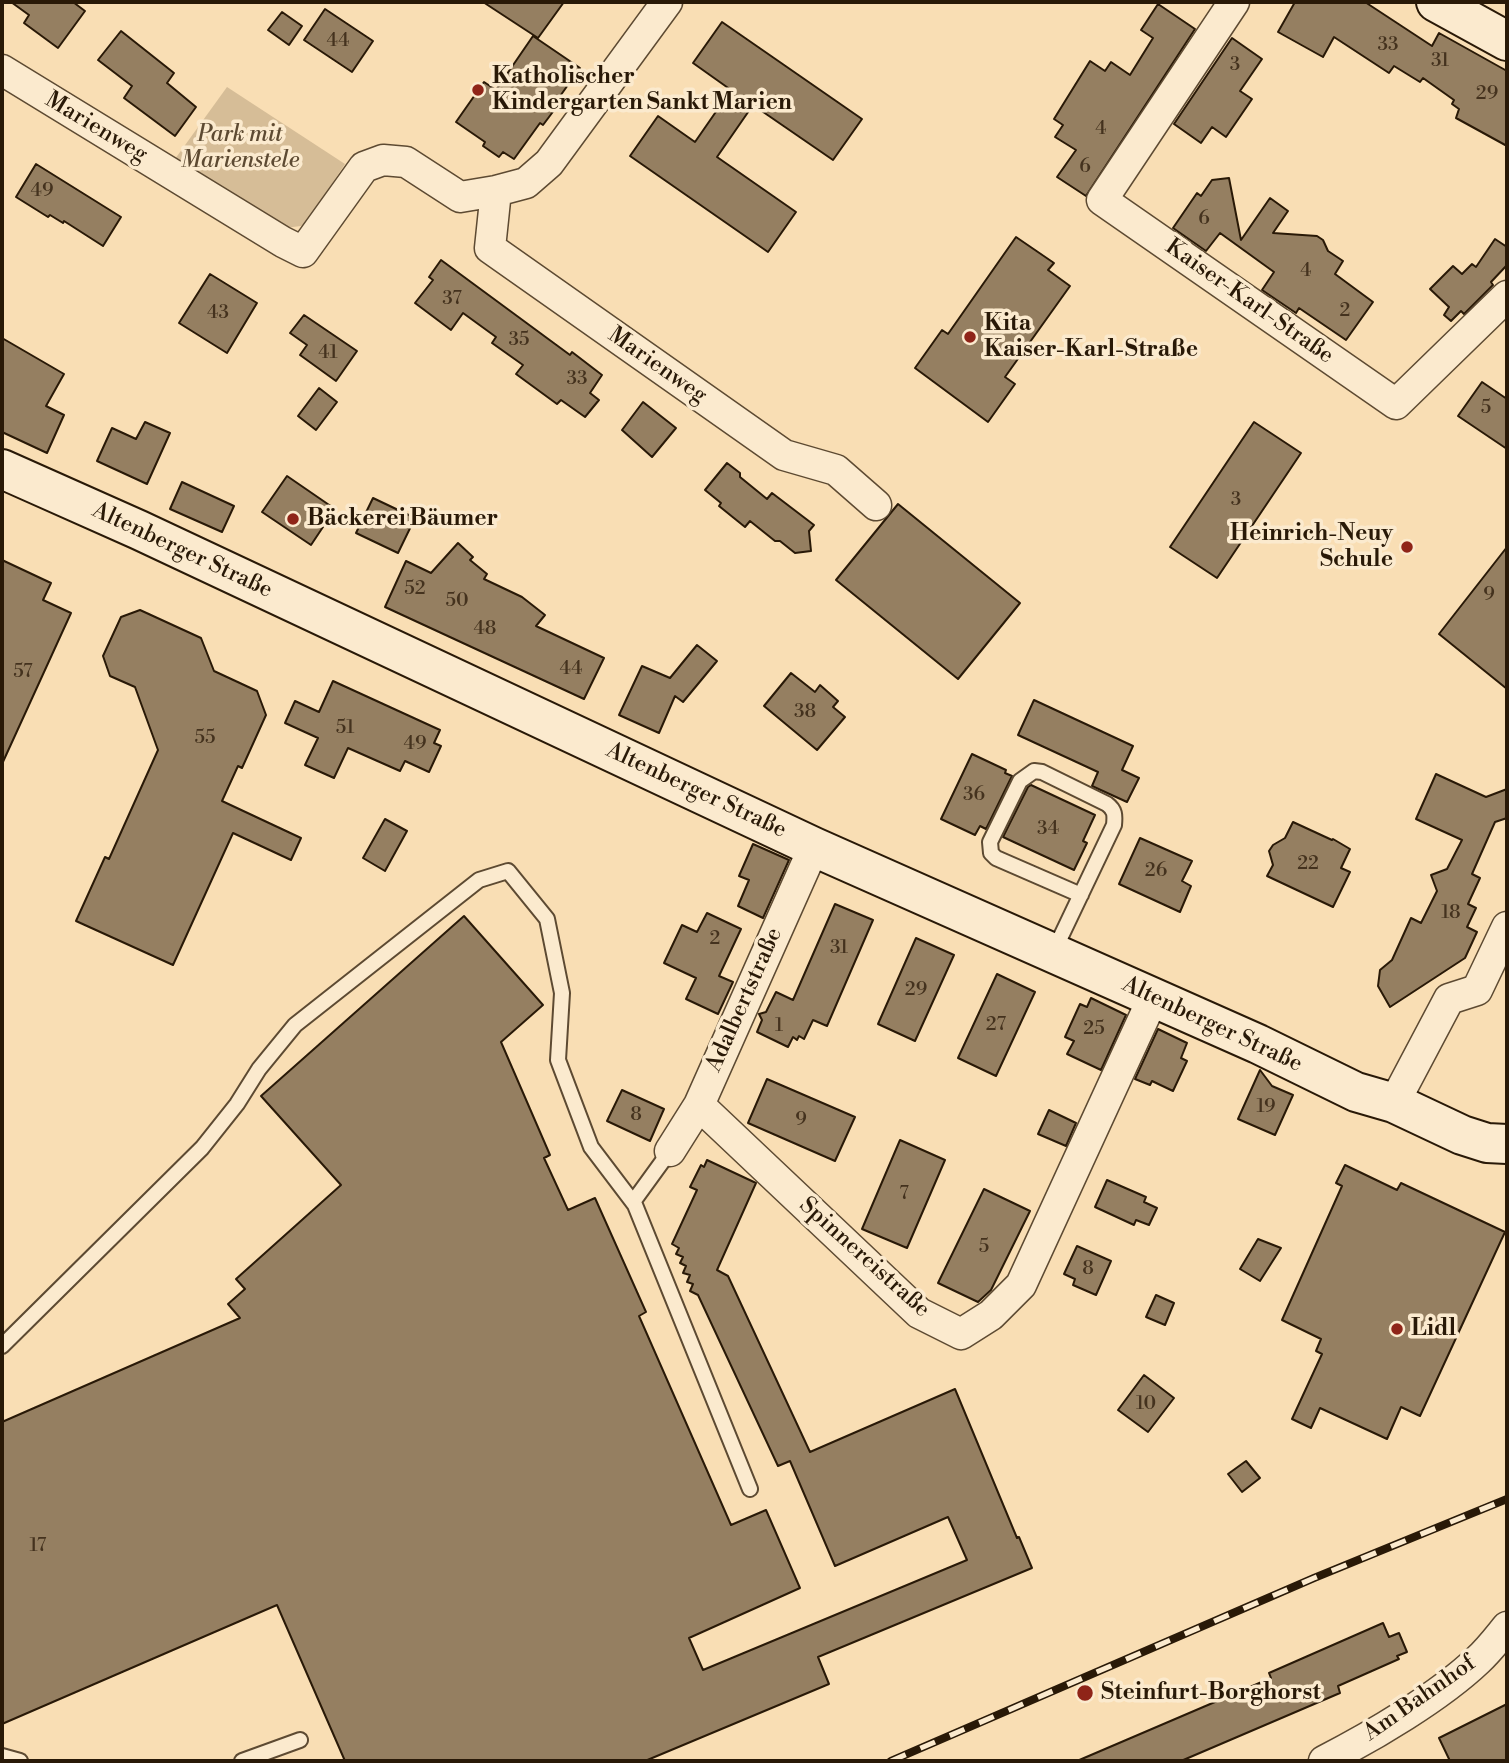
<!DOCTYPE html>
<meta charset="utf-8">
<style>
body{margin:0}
#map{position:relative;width:1509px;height:1763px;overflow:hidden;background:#f9deb4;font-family:"Libre Bodoni",serif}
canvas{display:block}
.frame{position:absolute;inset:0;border:4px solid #291907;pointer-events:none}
</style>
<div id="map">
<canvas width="1509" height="1763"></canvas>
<div class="frame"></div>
</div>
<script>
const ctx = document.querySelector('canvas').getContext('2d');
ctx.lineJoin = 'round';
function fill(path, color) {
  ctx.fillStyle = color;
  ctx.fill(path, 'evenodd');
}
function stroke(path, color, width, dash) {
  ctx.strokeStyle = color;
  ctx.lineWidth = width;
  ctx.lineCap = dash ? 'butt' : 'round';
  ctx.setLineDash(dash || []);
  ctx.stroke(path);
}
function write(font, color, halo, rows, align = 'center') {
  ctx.font = font + ' "Libre Bodoni",serif';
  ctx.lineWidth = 7;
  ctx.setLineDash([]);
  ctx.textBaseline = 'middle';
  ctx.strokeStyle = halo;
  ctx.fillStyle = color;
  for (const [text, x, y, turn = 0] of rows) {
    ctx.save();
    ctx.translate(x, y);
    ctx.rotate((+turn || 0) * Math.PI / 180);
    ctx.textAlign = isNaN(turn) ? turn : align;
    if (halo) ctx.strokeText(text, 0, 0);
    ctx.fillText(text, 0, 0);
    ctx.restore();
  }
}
const green = new Path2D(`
 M227 87 345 164 306 223 301 226 284 228 175 159Z`);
const building = new Path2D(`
 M11 2H73L85 11 58 48 24 23 29 15Z
 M483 2H564L538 38Z
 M1295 2H1365L1432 46 1439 33 1507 71V146L1456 118 1459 109 1452 104 1454 100 1423 78 1420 82 1394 66 1389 73 1334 37 1323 57 1278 32Z
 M1158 4 1195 29 1086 196 1057 177 1076 150 1055 137 1063 125 1054 119 1090 61 1105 71 1111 62 1130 75 1153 38 1141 30Z
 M325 9 373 41 352 72 304 40Z
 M282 12 302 26 289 45 268 30Z
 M722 22 862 119 833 160 753 105 717 157 796 212 768 252 630 156 658 116 695 142 731 90 693 63Z
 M121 31 174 73 167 83 196 107 175 136 124 98 132 86 98 60Z
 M533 36 580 68 558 99 561 101 543 125 540 123 514 159 503 152 499 157 483 146 485 142 456 122 484 82 496 90Z
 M1232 38 1262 59 1240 91 1252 99 1226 137 1212 127 1201 143 1174 124Z
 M36 164 121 217 103 246 64 221 63 223 50 215 48 217 16 197Z
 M1229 178 1241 240 1270 198 1288 211 1273 233 1317 236 1323 240 1328 251 1343 261 1335 274 1373 302 1346 340 1299 308 1296 313 1262 290 1274 272 1220 233 1206 251 1173 228 1197 193 1201 196 1212 180Z
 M1016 237 1054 263 1048 270 1070 286 1005 377 1015 384 988 422 915 368 942 330 948 334Z
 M1495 239 1507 247V265L1491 282 1493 285 1464 314 1461 311 1451 321 1444 315 1449 307 1430 289 1453 266 1462 274 1472 264 1476 267Z
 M441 260 570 355 572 352 602 375 590 393 599 400 585 417 561 400 557 404 516 374 523 365 492 343 496 337 463 313 451 330 415 303 433 280 429 277Z
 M210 274 257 303 227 353 179 323Z
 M304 315 357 351 336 381 300 355 307 345 290 333Z
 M2 338 64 374 46 406 64 415 47 453 2 432Z
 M1482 382 1507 399V449L1458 416Z
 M319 388 337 402 316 430 298 416Z
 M643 402 676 428 652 457 622 430Z
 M145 422 170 433 147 484 97 461 112 428 136 439Z
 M1254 422 1301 453 1217 578 1170 547Z
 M727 463 740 473V477L767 499 772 493 814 525 809 531 811 551 795 553 780 541H775L750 521 745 527 719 506 721 503 705 490Z
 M287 476 335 509 311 545 262 512Z
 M182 482 234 506 222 532 170 509Z
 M373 498 415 518 398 553 356 533Z
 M898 504 1020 603 958 679 836 580Z
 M458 543 473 557 470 560 487 574 484 579 522 597 545 615 536 626 604 658 584 699 385 607 406 561 431 573Z
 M1507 547V689L1439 634Z
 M2 560 51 583 43 600 71 613 2 764Z
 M140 610 201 638 214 671 257 691 266 715 242 768 238 766 222 801 301 838 291 860 233 833 173 965 76 921 105 857 109 859 158 750 135 687 110 676 103 656 121 617Z
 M697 645 717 661 683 702 675 696 659 733 619 715 642 666 670 678Z
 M791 673 815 692 820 685 838 701 833 707 845 717 817 750 764 706Z
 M333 681 440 730 434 743 441 746 429 772 405 761 400 771 348 748 334 778 305 765 318 738 285 723 295 701 319 712Z
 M1034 700 1133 746 1122 770 1139 778 1127 802 1092 786 1098 772 1018 735Z
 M972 754 1006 770 1005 773 1012 776 986 829 980 826 975 835 941 819Z
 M1436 774 1486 797 1507 789V818L1495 822 1472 874 1480 878 1468 904 1476 908 1467 927 1477 932 1465 958 1390 1007 1378 986 1380 970 1392 960 1411 918 1421 923 1437 891 1431 875 1447 869 1462 840 1416 819Z
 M1031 785 1095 815 1083 841 1087 843 1074 870 1003 837 1028 787Z
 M385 819 407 831 385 871 363 858Z
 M1293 822 1332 840 1333 839 1350 849 1341 868 1350 872 1333 907 1267 876 1273 865 1269 851 1273 845 1285 838Z
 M1140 838 1192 861 1182 881 1191 886 1180 912 1119 884Z
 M753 844 789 860 763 918 738 906 749 880 739 876Z
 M835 904 873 920 827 1026 813 1020 804 1039 799 1036 797 1040 793 1037 788 1047 757 1032 762 1020 759 1014 766 1012 776 992 793 1000Z
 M707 913 741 929 719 976 733 982 718 1014 686 999 696 978 664 963 682 925 697 932Z
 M464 916 543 1005 501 1042 550 1155 544 1158 568 1210 595 1198 646 1312 639 1316 731 1525 766 1510 800 1588 689 1638 703 1670 967 1560 948 1517 835 1566 790 1461 778 1466 698 1295 690 1291 693 1284 687 1282 690 1275 683 1273 686 1266 680 1263 683 1257 676 1254 679 1248 672 1244 697 1190 690 1187 701 1165 704 1167 707 1160 756 1183 717 1270 728 1276 810 1452 955 1389 1017 1538 1019 1537 1032 1568 818 1657 829 1684 645 1761H345L277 1605 2 1724V1422L240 1318 228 1304 245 1289 236 1279 341 1185 261 1096Z
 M916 938 954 955 915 1041 878 1024Z
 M997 974 1035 992 996 1076 958 1058Z
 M1091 998 1126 1015 1101 1070 1067 1054 1074 1041 1065 1037 1080 1004 1087 1007Z
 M1158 1029 1187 1043 1181 1058 1187 1061 1173 1091 1152 1081 1150 1085 1135 1079Z
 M1260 1070 1272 1086 1293 1095 1275 1135 1238 1119Z
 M767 1079 855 1117 835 1161 748 1123Z
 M622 1090 664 1109 650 1141 607 1121Z
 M1049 1110 1076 1123 1066 1146 1038 1134Z
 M900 1140 945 1160 907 1248 862 1229Z
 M1345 1165 1397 1190 1401 1183 1505 1232 1420 1416 1401 1407 1387 1439 1320 1408 1311 1428 1292 1419 1322 1354 1316 1351 1321 1339 1282 1320 1342 1186 1336 1183Z
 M1107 1180 1146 1197 1144 1202 1157 1208 1149 1225 1136 1220 1134 1225 1095 1207Z
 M984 1189 1030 1211 991 1290 978 1302 938 1283Z
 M1258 1239 1281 1248 1260 1281 1240 1269Z
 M1077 1246 1111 1261 1096 1295 1073 1285 1075 1279 1064 1274Z
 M1156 1295 1174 1303 1165 1325 1146 1317Z
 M1144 1375 1174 1398 1148 1432 1118 1410Z
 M1246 1461 1260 1478 1242 1492 1228 1474Z
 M1383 1623 1389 1637 1399 1633 1407 1652 1397 1656 1399 1659 1338 1686 1340 1693 1181 1761H1077L1271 1678 1269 1673Z
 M1507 1704V1761H1450L1439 1738Z`);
const lane = new Path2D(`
 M1054 951 1114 825C1115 815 1115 810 1107 804L1042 772 1034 771 1020 781 990 842 991 853 996 858 1081 895
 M633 1202 670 1151
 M2 1346 202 1148 237 1104 259 1069 295 1025 479 880 508 871 547 919 562 993 558 1060 591 1147 635 1205 750 1489
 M2 1756 20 1761
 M242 1761 300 1740`);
const street = new Path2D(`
 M1234 2 1102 200 1396 404 1507 296
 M2 70 283 242 303 252 364 167 383 160 406 162 460 197 496 191 526 183 549 163 667 2
 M496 191 490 248 784 455 836 470 876 505
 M1394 1103 1449 999 1477 990 1507 927
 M699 1105 919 1313 961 1334 991 1315 1021 1285 1153 998
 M670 1151 699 1105 814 847
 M1324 1761C1373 1736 1439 1697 1478 1660 1489 1650 1498 1638 1507 1627`);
const secondary = new Path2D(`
 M1436 2 1507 41
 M2 469 139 530 814 847 1258 1044 1356 1092 1394 1103 1462 1135 1487 1143 1507 1144`);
const rail = new Path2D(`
 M891 1761 1314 1578 1507 1499`);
const markers = [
 [478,90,7,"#8f2418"],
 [970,337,7,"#8f2418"],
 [293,519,7,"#8f2418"],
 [1407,547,7,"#8f2418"],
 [1397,1329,7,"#8f2418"],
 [1085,1693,9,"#8f2418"]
];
const numberNames = [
 ["44",338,41],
 ["33",1388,45],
 ["31",1440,61],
 ["3",1235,65],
 ["29",1487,94],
 ["4",1101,129],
 ["6",1085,167],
 ["49",42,191],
 ["6",1204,219],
 ["4",1306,271],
 ["37",452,299],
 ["2",1345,311],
 ["43",218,313],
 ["35",519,340],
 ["41",328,353],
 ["33",577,379],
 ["5",1486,408],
 ["3",1236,500],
 ["52",415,589],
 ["9",1489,595],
 ["50",457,601],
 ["48",485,629],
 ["44",571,669],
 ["57",23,672],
 ["38",805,712],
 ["51",345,728],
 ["55",205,738],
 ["49",415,744],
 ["36",974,795],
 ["34",1048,829],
 ["22",1308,864],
 ["26",1156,871],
 ["18",1451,913],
 ["2",715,939],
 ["31",839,948],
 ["29",916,990],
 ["27",996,1025],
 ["1",779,1026],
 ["25",1094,1029],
 ["19",1266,1107],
 ["8",636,1115],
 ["9",801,1120],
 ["7",904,1194],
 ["5",984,1247],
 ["8",1088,1269],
 ["10",1146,1404],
 ["17",38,1546]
];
const poiNames = [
 ["Katholischer",492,77],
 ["Kindergarten Sankt Marien",492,103],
 ["Kita",984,324],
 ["Kaiser-Karl-Straße",984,350],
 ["Bäckerei Bäumer",307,519],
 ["Heinrich-Neuy",1393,534,"right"],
 ["Schule",1393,560,"right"],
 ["Lidl",1411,1329],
 ["Steinfurt-Borghorst",1101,1693]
];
const streetNames = [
 ["Marienweg",96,128,31],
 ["Kaiser-Karl-Straße",1249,302,35],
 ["Marienweg",657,366,35],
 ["Altenberger Straße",182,551,25],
 ["Altenberger Straße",696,791,25],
 ["Adalbertstraße",745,1000,-66],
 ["Altenberger Straße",1212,1025,25],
 ["Spinnereistraße",864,1258,42],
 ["Am Bahnhof",1420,1699,-35]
];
const parkNames = [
 ["Park mit",240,135],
 ["Marienstele",240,161]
];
fill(green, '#d6bd97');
fill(building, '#957f61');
stroke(building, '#291907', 2);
stroke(lane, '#5d4a32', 18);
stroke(street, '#5d4a32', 33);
stroke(secondary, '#291907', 42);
stroke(lane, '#fbeace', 14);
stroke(street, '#fbeace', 30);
stroke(secondary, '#fbeace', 38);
stroke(rail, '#291907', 8);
stroke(rail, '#fbeace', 5, [16]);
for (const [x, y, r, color] of markers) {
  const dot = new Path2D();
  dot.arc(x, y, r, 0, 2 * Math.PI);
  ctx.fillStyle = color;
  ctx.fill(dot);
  stroke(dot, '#fbeace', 2.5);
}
write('19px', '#44321e', null, numberNames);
write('bold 23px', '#291907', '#fbeace', poiNames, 'left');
write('23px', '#291907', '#fbeace', streetNames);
write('italic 23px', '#5d4a32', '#fbeace', parkNames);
</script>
